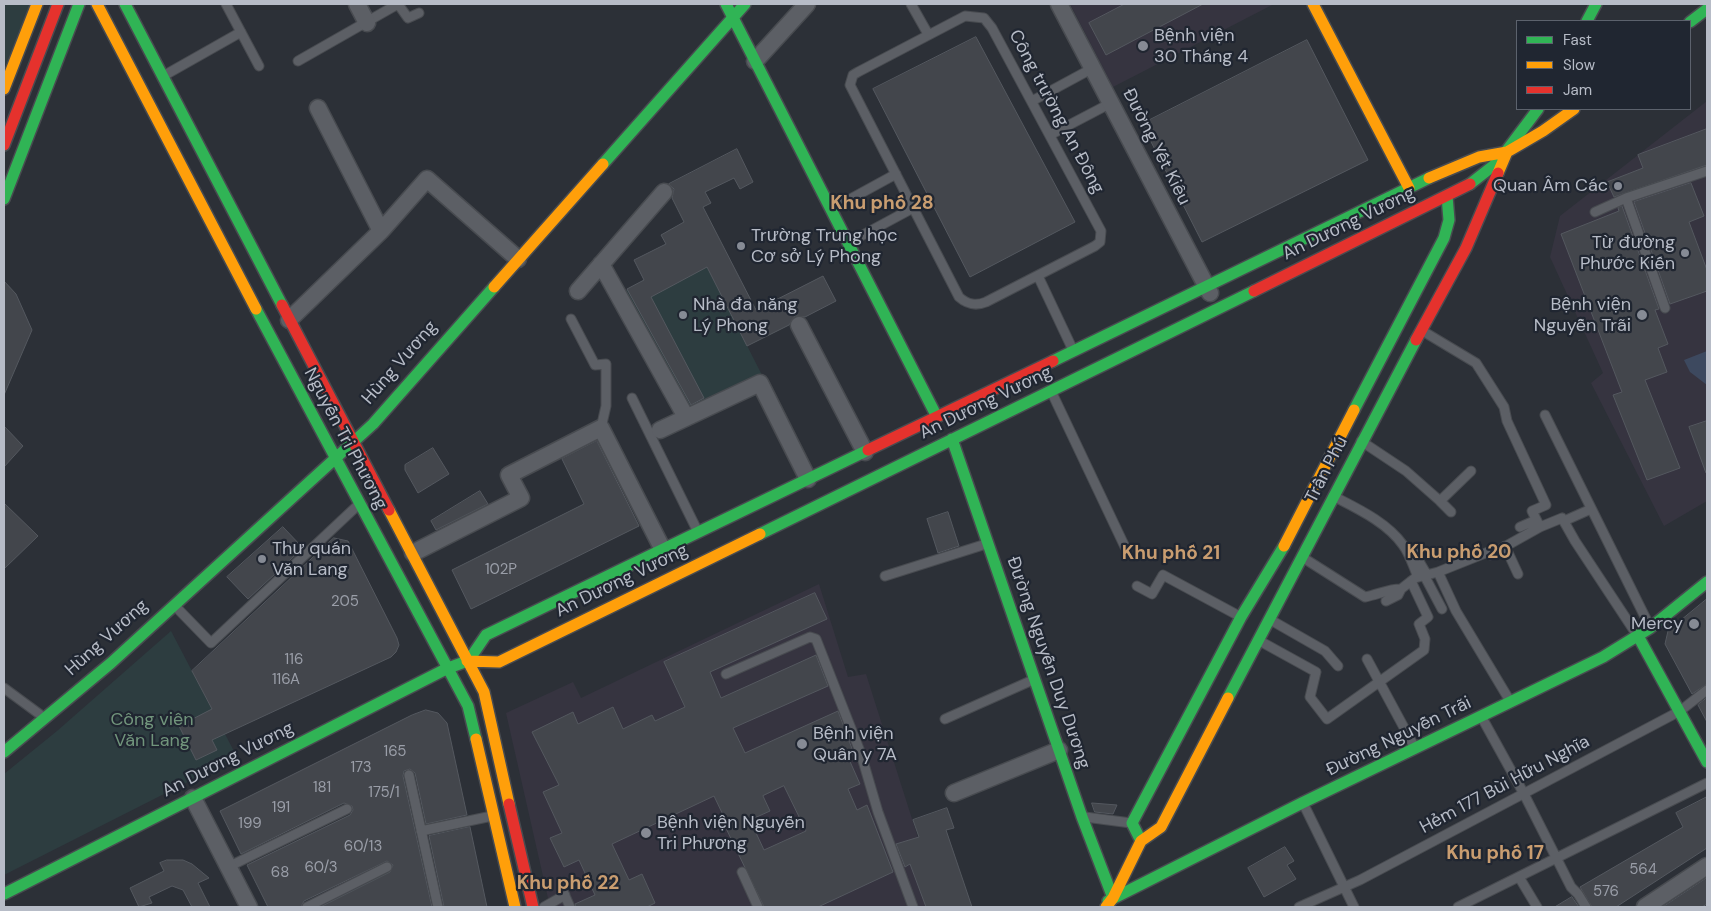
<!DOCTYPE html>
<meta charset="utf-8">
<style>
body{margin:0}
#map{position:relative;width:1711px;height:911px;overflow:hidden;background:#2c3037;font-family:"DM Sans",sans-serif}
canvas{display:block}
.frame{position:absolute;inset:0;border:5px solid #b7bcc7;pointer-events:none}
.legend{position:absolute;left:1516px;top:20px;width:175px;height:90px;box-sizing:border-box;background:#202631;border:1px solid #5c626d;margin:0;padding:6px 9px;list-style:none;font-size:15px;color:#b7bcc7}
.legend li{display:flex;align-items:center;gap:10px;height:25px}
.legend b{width:25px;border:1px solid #5c626d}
</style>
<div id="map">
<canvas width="1711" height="911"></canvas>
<div class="frame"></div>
<ul class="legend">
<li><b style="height:6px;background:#30b455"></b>Fast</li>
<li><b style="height:6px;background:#ff9f0a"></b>Slow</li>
<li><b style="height:6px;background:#e5322d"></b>Jam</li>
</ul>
</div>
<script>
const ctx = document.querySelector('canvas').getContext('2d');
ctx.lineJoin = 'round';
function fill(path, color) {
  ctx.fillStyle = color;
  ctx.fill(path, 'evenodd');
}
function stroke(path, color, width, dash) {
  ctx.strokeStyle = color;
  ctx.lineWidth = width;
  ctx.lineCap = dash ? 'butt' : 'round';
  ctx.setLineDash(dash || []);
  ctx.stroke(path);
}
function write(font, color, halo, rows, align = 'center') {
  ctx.font = font + ' "DM Sans",sans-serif';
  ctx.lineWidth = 4.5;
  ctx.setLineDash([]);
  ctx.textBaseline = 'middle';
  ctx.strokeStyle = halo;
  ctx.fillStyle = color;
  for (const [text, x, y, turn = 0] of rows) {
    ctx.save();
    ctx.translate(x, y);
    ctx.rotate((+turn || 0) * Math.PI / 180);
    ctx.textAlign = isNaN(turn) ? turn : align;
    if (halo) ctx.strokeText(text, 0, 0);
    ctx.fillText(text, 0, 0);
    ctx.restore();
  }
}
const medical = new Path2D(`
 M1070 4H1274L1113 87Z
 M1707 101V501L1664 526 1591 383 1603 373 1550 257 1560 216Z
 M819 584 848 677 866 674 940 907H550L506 713 573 682 581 698Z`);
const green = new Path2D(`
 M4 4H32L4 69Z
 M684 222 763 377 688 411 623 292 644 280 634 260 666 244 661 235Z
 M171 631 237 757 4 875V774L57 731Z`);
const water = new Path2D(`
 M1707 351V385L1690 372 1684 360Z`);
const building = new Path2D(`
 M1125 4H1203L1106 55 1089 23Z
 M976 37 1075 222 970 277 873 89Z
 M1307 40 1368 160 1202 242 1142 124Z
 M1707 129V165L1614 197 1607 182 1643 168 1638 155Z
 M737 149 753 182 740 189 734 178 705 192 711 203 703 207 756 310 823 276 836 301 805 317 795 316 789 325 747 346 707 267 651 297 704 398 691 405 627 289 644 280 634 260 666 244 661 235 684 222 672 198 674 189 669 184Z
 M1691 183 1704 216 1689 222 1707 270V291L1670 304 1634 202Z
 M1622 206 1659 309 1655 310 1668 344 1658 348 1667 372 1645 380 1680 468 1647 480 1613 395 1622 392 1561 234 1619 211 1618 208Z
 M4 281 16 294 32 330 4 395Z
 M1707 421V472L1706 473 1689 427Z
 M4 426 23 446 4 467Z
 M597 441 639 526 471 609 452 570 584 504 562 459Z
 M433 448 449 474 418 493 405 470V465Z
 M480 491 488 504 436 530 431 521Z
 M4 503 38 536 4 569Z
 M948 512 959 546 938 553 927 519Z
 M283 527 303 548 248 599 227 577Z
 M334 538 348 541 397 638 399 645 396 652 391 657 212 740 217 750 196 760 179 726 212 709 192 671Z
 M815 593 827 619 710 672 721 698 816 655 828 686 733 728 745 753 838 711 854 754 848 757 860 784 848 789 857 810 867 805 893 872 818 907H764L721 818 724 817 714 796 612 844 629 880 642 874 655 903 647 907H576L575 904 595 895 579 860 564 867 550 838 562 833 543 792 559 785 532 732 573 712 578 724 613 707 623 729 652 715 655 721 685 707 664 662ZM784 786 806 831 764 850 750 820 770 811 763 796Z
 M1707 599V684L1692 694 1665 644 1668 631Z
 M1707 698V722L1698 705Z
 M426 710 438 713 447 723 467 815 426 824 415 773 410 769 404 771 403 776 432 907H320L390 872 393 865 387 861 304 901 301 907H268L247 865 350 815 353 810 352 806 344 803 241 854 220 811 412 715Z
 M1707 797V848L1616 907H1592L1580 887 1683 827 1676 813Z
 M1092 803 1117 805 1113 814 1095 812Z
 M947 808 954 828 946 830 972 907H926L910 864 905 867 896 844 919 837 913 820Z
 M470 827 487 907H444L429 836Z
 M1285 847 1294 861 1287 865 1296 879 1264 897 1248 868Z
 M167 860H183L192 864 209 878 198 883 210 907H192L183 890 172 886 149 897 152 903 139 907 130 888 164 871 160 863Z
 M1707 878V904L1702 907H1663Z
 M1572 897 1579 907H1555Z`);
const lane = new Path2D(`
 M226 4 259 66
 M398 4 408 18 419 13
 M911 4 928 34
 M965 16 984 18 992 28 1101 231 1100 242 1095 246 986 302C976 306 968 305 959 297L850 85 853 75 858 72Z
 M298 61 398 4
 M165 75 241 32
 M1032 101 1093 68
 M1050 135 1111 103
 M1626 198 1665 308
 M832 209 896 174
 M1595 212 1626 198 1707 171
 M848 243 913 208
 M1038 276 1072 348
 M571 319 595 365 606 364V406L601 428
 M1421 330 1476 363 1504 407 1507 421 1546 505 1532 511 1540 527
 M1052 393 1125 547
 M632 398 697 530
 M1545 415 1650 627
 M1361 441 1406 471 1440 501 1471 471
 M1333 496C1356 508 1387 522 1403 545 1410 554 1413 566 1418 577
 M1440 501 1451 512
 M1564 521 1591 509
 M1520 527 1536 520
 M1505 546 1518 574
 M1413 551 1427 575
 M1302 557 1365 597C1377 595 1391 588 1401 589L1415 578 1438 572 1488 552 1490 555 1540 527 1562 518 1575 541 1637 635
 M1438 572 1456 611 1510 701
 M1424 575 1442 609
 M885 576 986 544
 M1137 586 1152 594 1163 575 1241 617
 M1386 601 1398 595 1401 589
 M176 607 211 643 358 505
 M1269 619 1325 651 1338 666
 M1258 640 1316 672 1310 697 1327 719 1424 650 1425 639 1419 624 1428 617 1411 581
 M1367 659 1415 748
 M726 674 810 637 816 639 861 754 878 812 913 907
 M4 688 42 716
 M1481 716 1524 794 1571 887 1578 894 1586 907
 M945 719 1035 679
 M409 775 438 907
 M1303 803 1354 907
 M1085 817 1131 823
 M421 831 492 816
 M228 867 347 809
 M742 872 758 907
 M1519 877 1537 907
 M562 889 570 907
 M307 907 387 867
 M544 907 565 895
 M1299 907 1360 880 1680 711 1707 690
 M1458 907 1707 783`);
const street = new Path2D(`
 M357 4 367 23
 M1059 4 1210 293
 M755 61 807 4
 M318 108 381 231
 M601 264 686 417
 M578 291 664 192
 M289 320 381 231 427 179 518 259
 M799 325 865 452
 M660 430 760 383 808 479
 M413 553 521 498 509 475 601 428 663 550
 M954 793 1059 750
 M193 798 249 907
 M1645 907 1707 866`);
const fast = new Path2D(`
 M125 4 282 305
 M726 4 937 417
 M1587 21 1596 4
 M1690 22 1707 9
 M603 164 745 4
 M1470 184 1498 162 1538 109
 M4 199 79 4
 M256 309 468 706 476 739
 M1053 361 1429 178
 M1354 410 1444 238 1449 220 1447 196
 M952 439 1082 817 1113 898
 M760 534 1254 291
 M1638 636 1707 762
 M469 660 486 635 868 450
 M1228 698 1416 340
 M4 752 111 663 373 424 494 287
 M1141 841 1132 823 1241 617 1284 546
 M4 894 446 669 467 661
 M1108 901 1302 803 1603 657 1650 628 1707 582`);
const slow = new Path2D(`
 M97 4 256 309
 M1313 4 1409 188
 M4 89 37 4
 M1498 173 1507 152 1543 131 1574 109
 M1429 178 1479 157 1507 152
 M494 287 603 164
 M389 510 484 692 509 804
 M1284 546 1354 410
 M467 661 499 662 760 534
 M476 739 515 907
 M1106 907 1113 898 1141 841 1161 827 1228 698`);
const jam = new Path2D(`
 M4 145 58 4
 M1254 291 1470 184
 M282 305 389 510
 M1416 340 1466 248 1498 173
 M868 450 1053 361
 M509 804 533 907`);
const markers = [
 [1143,46,6,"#868b95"],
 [1618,186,5,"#868b95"],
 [741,246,5,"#868b95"],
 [1685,253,5,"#868b95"],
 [683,315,5,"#868b95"],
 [1642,315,6,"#868b95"],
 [262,559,5,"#868b95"],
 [1694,624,6,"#868b95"],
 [802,744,6,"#868b95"],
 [646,833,6,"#868b95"]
];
const numberNames = [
 ["102P",501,570],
 ["205",345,602],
 ["116",294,660],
 ["116A",286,680],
 ["165",395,752],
 ["173",361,768],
 ["181",322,788],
 ["175/1",384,793],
 ["191",281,808],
 ["199",250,824],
 ["60/13",363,847],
 ["60/3",321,868],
 ["564",1643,870],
 ["68",280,873],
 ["576",1606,892]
];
const poiNames = [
 ["Bệnh viện",1154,36],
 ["30 Tháng 4",1154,57],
 ["Quan Âm Các",1608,186,"right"],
 ["Trường Trung học",751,236],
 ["Cơ sở Lý Phong",751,257],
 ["Từ đường",1675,243,"right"],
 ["Phước Kiến",1675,264,"right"],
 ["Nhà đa năng",693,305],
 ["Lý Phong",693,326],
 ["Bệnh viện",1631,305,"right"],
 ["Nguyễn Trãi",1631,326,"right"],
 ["Thư quán",272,549],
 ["Văn Lang",272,570],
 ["Mercy",1683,624,"right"],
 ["Bệnh viện",813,734],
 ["Quân y 7A",813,755],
 ["Bệnh viện Nguyễn",657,823],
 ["Tri Phương",657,844]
];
const streetNames = [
 ["Công trường An Đông",1056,112,62],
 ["Đường Yết Kiêu",1156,147,63],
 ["An Dương Vương",1349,224,-26],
 ["Hùng Vương",400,363,-49],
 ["An Dương Vương",986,403,-26],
 ["Nguyễn Tri Phương",345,439,62],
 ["Trần Phú",1327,470,-63],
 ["An Dương Vương",622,581,-26],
 ["Hùng Vương",107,638,-42],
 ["Đường Nguyễn Duy Dương",1048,663,71],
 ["Đường Nguyễn Trãi",1399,737,-26],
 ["An Dương Vương",228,760,-27],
 ["Hẻm 177 Bùi Hữu Nghĩa",1505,785,-28]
];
const parkNames = [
 ["Công viên",152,720],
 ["Văn Lang",152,741]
];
const neighbourhoodNames = [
 ["Khu phố 28",882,204],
 ["Khu phố 20",1459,553],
 ["Khu phố 21",1171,554],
 ["Khu phố 17",1495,854],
 ["Khu phố 22",568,884]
];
fill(medical, '#363440');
fill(green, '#2d3d40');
fill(water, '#3d495f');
fill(building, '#43464c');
stroke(building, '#54585f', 1);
stroke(lane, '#484b50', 11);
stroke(street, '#484b50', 19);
stroke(fast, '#484b50', 14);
stroke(slow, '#484b50', 14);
stroke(jam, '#484b50', 14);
stroke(lane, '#5c5f65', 9);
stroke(street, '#5c5f65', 16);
stroke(fast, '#30b455', 11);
stroke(slow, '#ff9f0a', 11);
stroke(jam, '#e5322d', 11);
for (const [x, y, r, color] of markers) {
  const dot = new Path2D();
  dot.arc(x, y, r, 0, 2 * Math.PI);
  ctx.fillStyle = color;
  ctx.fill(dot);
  stroke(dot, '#202631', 2);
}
write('15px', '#9a9ea8', null, numberNames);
write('18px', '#b7bcc7', '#202631', poiNames, 'left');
write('18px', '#b7bcc7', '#202631', streetNames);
write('18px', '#71957c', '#202631', parkNames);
write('bold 19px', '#c99d70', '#202631', neighbourhoodNames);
</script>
